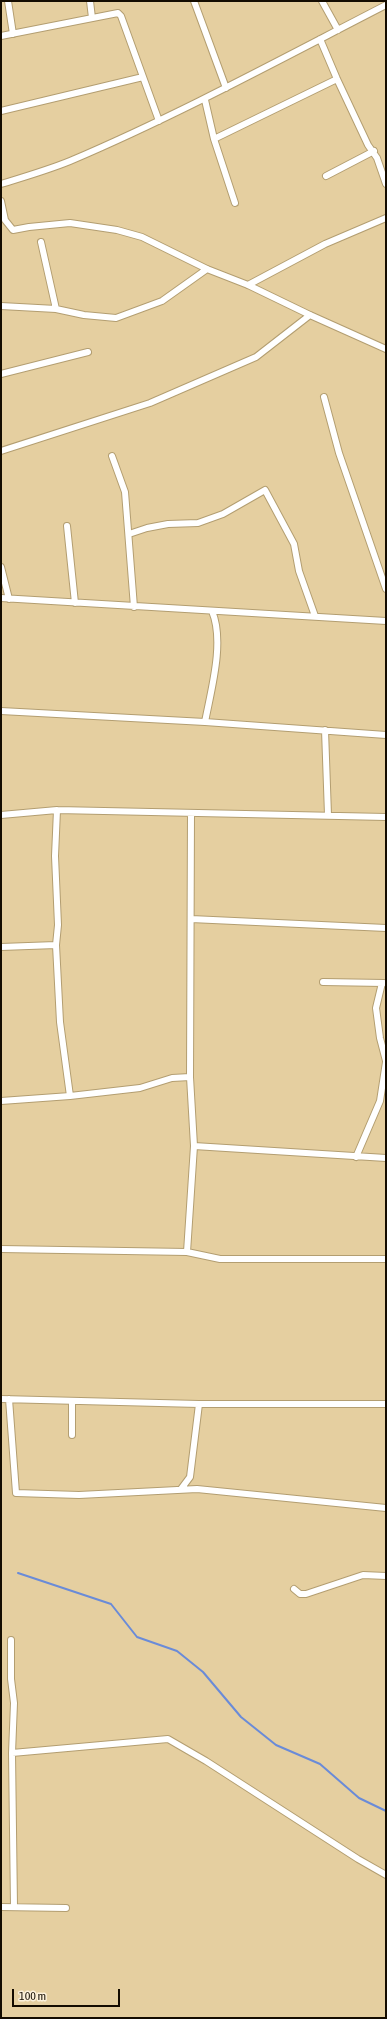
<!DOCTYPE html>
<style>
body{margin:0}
#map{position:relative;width:387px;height:2019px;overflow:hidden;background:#e5cfa0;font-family:"Asap Condensed",sans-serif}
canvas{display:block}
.frame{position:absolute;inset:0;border:2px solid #140c00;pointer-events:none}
.scale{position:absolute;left:12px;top:1989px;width:108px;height:18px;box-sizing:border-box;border:2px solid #140c00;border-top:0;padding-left:5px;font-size:12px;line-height:14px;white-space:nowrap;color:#140c00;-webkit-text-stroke:3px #fcf1da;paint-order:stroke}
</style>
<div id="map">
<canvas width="387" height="2019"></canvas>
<div class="frame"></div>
<div class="scale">100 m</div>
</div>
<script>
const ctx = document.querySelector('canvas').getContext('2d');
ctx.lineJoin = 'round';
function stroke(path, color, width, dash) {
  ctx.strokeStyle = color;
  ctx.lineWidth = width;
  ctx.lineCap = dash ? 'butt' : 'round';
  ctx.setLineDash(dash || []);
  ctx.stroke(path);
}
const stream = new Path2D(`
 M18 1573 111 1604 137 1637 177 1651 203 1672 241 1717 276 1745 320 1764 359 1798 386 1811`);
const street = new Path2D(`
 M8 1 13 34
 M90 1 92 18
 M194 1 226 88
 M322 1 338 30
 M1 36 118 13 121 16 159 121
 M320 39 337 79 368 145 377 158 386 184
 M205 100 214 139 235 203
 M1 111 143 77
 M214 139 337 79
 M326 176 374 151
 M1 184C24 177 48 170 70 161 178 115 281 59 386 5
 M1 201 5 220 13 230 29 227 70 223 117 230 142 237 207 269 248 285 310 315 386 349
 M41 242 56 309
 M248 285 325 244 386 218
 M1 306 56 309 84 315 116 318 162 301 207 269
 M1 374 88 352
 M324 397 339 453 386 589
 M1 451 150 403 256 357 310 315
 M112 456 125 492 134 607
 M67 526 75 603
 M129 534 147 528 168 524 198 523 223 514 265 490 294 544 299 571 315 616
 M1 567 9 599
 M1 598 386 621
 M1 711 205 722 386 735
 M205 722C211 690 225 642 212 611
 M325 730 328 815
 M57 810 55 856 58 925 56 945 60 1022 70 1096
 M1 815 57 810 386 817
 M191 919 386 928
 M1 947 56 945
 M323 982 384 983
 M382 983 376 1008 380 1038 386 1061
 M1 1101 70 1096 140 1088 172 1078 190 1077
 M194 1146 386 1158
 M356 1157 380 1101 386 1062
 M1 1249 187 1252 220 1259H386
 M187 1252 194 1146 190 1077 191 813
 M1 1399 199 1404H386
 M9 1399 16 1493 79 1495 197 1489 386 1508
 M72 1435V1401
 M181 1489 190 1477 199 1404
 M294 1589 300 1594H306L363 1575 386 1576
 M11 1640V1679L14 1703 12 1753 14 1907
 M12 1753 168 1739 206 1761 358 1859 386 1875
 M1 1907 66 1908`);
stroke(stream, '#6a8bd8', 2);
stroke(street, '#b39e71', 8);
stroke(street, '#fff', 6);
</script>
